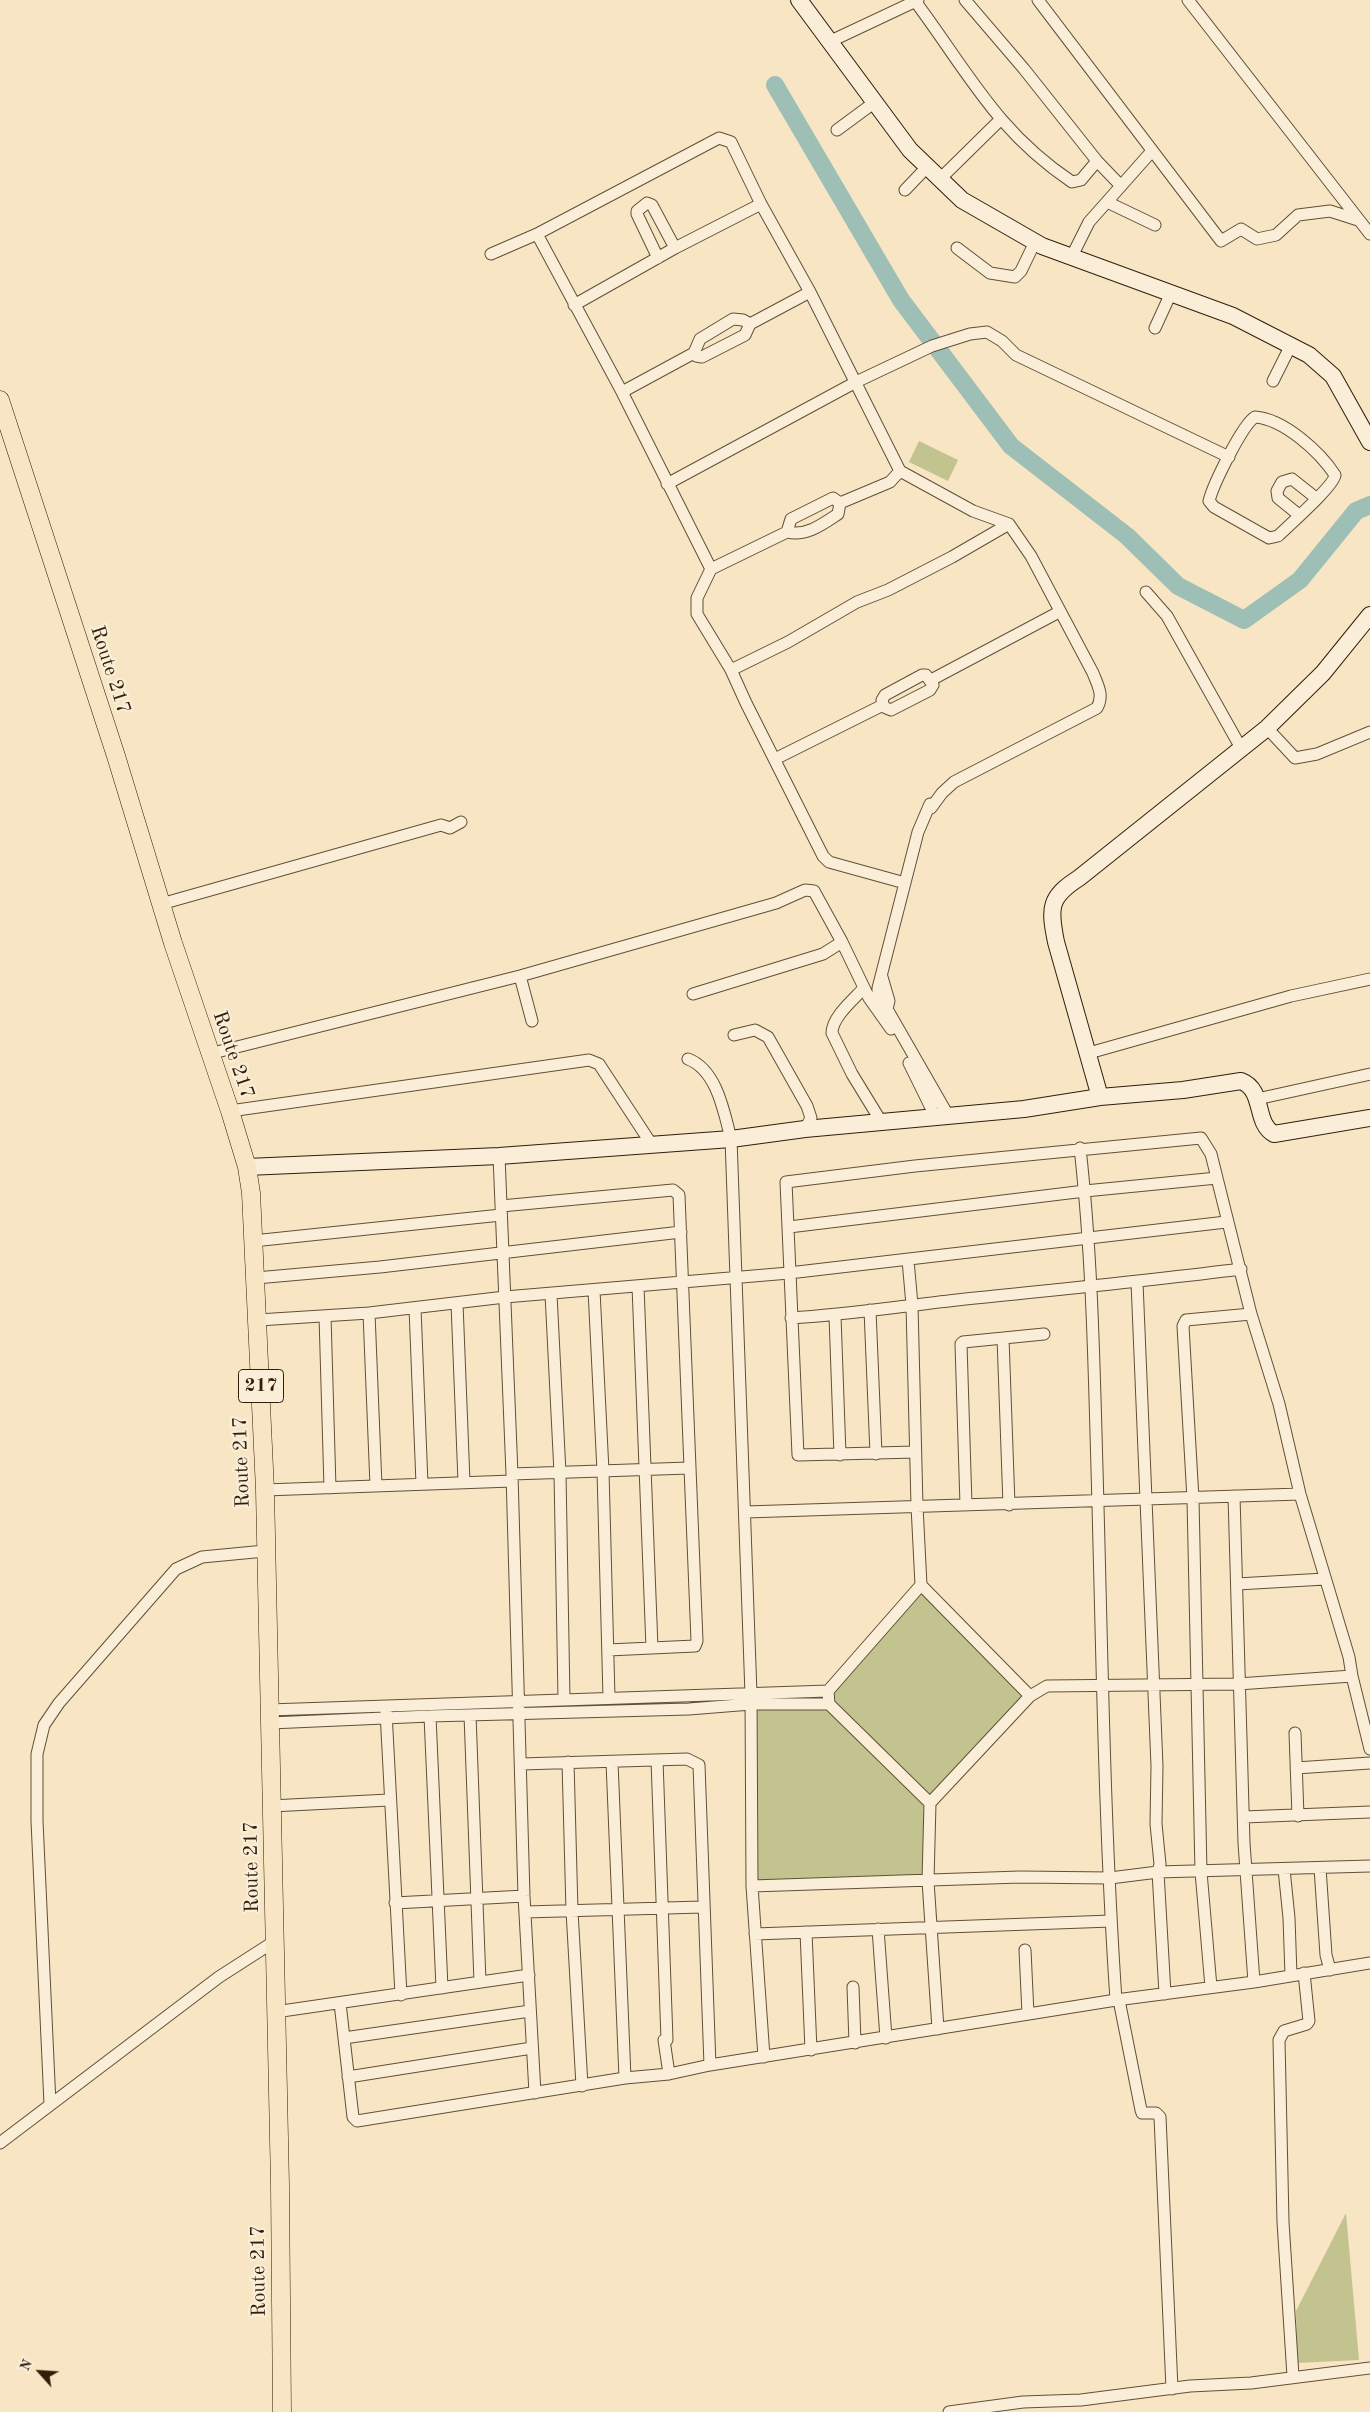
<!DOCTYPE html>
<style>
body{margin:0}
#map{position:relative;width:1370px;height:2412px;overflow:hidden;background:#f8e5c4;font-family:"Old Standard TT",serif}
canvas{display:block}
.north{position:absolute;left:15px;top:2347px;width:50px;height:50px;-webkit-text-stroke:4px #faeed9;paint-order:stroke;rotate:296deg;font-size:14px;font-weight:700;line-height:20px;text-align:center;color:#2f1e0a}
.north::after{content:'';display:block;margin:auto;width:18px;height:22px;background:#2f1e0a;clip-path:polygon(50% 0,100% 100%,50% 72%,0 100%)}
</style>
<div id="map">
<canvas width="1370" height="2412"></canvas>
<div class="north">N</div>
</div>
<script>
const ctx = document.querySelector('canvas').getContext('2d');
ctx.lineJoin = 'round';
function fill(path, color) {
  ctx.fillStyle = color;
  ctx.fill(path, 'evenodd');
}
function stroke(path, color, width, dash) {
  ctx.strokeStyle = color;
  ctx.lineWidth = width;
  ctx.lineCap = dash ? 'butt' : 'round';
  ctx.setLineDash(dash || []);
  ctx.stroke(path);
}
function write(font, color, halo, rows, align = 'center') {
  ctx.font = font + ' "Old Standard TT",serif';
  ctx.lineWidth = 4.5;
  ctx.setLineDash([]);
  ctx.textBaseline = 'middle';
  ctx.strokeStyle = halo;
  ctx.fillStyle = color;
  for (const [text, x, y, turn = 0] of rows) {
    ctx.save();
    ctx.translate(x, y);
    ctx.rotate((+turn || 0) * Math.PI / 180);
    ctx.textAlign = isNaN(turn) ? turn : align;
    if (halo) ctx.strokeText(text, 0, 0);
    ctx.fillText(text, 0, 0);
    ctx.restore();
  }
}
const green = new Path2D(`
 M919 441 958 460 948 481 909 462Z
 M921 1585 1030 1696 930 1802 928 1881 752 1886 751 1704H829L828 1691Z
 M1346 2213 1359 2360 1297 2363 1296 2311Z`);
const river = new Path2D(`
 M775 85 901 300 1011 446 1127 536 1178 586 1244 620 1300 580 1356 511 1370 505`);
const street = new Path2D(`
 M965 0 1024 69 1097 161 1121 186
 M1038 0 1221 241 1241 229 1257 239 1276 235 1298 215 1330 211 1358 220
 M1188 0 1370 234
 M915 1C968 72 996 131 1072 182L1081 180 1097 161
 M831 41 918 0
 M837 130 875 102
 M940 179 1000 120
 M905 190 927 167
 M1107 202 1155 225
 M537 234 622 392 711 569
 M957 248 990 273 1015 277 1021 271 1035 242
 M491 254 537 234 719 138 731 142 761 204 810 292 900 471 973 511 1009 524 1031 556 1093 673C1098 686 1104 695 1097 708L954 782 942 793 931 808 930 804 918 832 878 988V1004L887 1009 949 1117
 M1072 256 1089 222 1152 151
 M658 258 637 214V211L647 203 652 205 675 248
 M574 305 675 248 761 204
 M1155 328 1171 293
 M694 353 700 339 733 319 743 320 750 324
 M1273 381 1291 345
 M622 392 694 353 696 356 702 357 745 335 750 324 810 292
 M1255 417C1284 419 1320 452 1335 475 1334 486 1289 525 1278 536L1269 538 1214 507 1209 501C1213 485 1242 425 1255 417Z
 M900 471 890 482 840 503 833 498 791 519 787 532 711 569 697 598V614L731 670 746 703 823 856 829 862 905 883
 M667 484 856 382 932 346 970 334 987 332 1002 341 1016 355 1229 457
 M1299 515 1278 498 1277 491 1282 482 1292 479 1316 498
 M787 532C806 537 823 524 838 514L840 503
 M1146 592 1167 616 1241 748
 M731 670 788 642 857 602 888 590 952 557 1009 524
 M922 675H926L933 685 930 690 891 710 884 707 882 700 885 695Z
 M931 680 1059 612
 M1267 728 1295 758 1317 754 1370 732
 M775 759 883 705
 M161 904 441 825 450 828 461 822
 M520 976 532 1021
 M882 977 889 1001 887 1009
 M864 988C854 999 832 1017 832 1033L852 1074 882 1123
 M693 994 823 954 842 942 869 998 891 1029
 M734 1035 755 1030 768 1037 807 1106 811 1118 805 1129
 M1089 1053 1291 996 1370 979
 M209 1054 520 976 776 903 805 890 814 891 842 942
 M688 1059C717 1070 724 1112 731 1139L751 1694 752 1886 764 2057
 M909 1063 936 1118
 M1257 1099 1370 1074
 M230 1111 589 1060 599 1064 652 1145
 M1080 1148C1092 1255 1094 1362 1097 1469 1102 1646 1104 1823 1116 2000
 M499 1156 512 1474 524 1896 535 2093
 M501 1206 673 1190 679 1195 697 1641 695 1646 608 1650
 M789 1227 1085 1191 1217 1178
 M253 1241 501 1215
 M908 1260 912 1305 917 1506 921 1585 1030 1696
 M256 1278 380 1267 681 1232
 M1137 1282 1157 1766 1156 1824 1160 1864 1158 1872 1165 1994
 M638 1286 652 1648
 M594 1290 603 1471 609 1698
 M551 1294 560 1473 564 1699
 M457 1303 464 1482
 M415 1308 422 1484
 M870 1310 876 1454
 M369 1313 376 1486
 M325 1316 330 1488
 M835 1316 840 1455
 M791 1318C846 1315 902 1306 957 1300 1052 1290 1147 1281 1241 1269
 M258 1320 369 1313 505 1297 789 1273 1226 1222
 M1003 1338 1009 1505
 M915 1452 798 1455 786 1182 915 1166 1201 1138 1211 1154 1251 1314 1279 1404 1300 1494 1349 1657 1352 1676 1370 1749
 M512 1474 689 1468
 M265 1490 512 1481
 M1234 1496 1244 1843 1254 1982
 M966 1505 961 1344 963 1342 1044 1334
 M746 1512 1300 1494
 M1237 1584 1325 1579
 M921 1585 828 1691 829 1704 930 1803
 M269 1710 828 1691
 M386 1712 401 1995
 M470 1715 480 1982
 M430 1716 442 1988
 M270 1723 430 1716 689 1709 751 1704H829
 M1295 1733 1298 1816
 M657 1760 667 2040H664L669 2074
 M568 1762 572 1911 582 2086
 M612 1762 625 2078
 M521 1764 687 1759 699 1765 710 2065
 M1296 1768 1370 1763
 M271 1806 389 1800
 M1244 1817 1370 1812
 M1320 1868 1326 1955 1330 1970
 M1284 1869 1289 1918 1291 1975
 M752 1886 1020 1877 1110 1878 1158 1872 1370 1866
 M395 1903 524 1896
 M525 1912 702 1907
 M878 1929 886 2038
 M806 1932 811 2050
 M755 1934 1111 1921
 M1025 1950 1028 2014
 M853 1987 855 2043
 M1211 1987 1201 1872 1193 1499 1183 1326 1186 1320 1251 1314
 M1119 2000 1141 2110 1142 2113H1156L1160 2117 1172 2389
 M340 2003 353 2117 357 2121 625 2078 669 2074 710 2065 1116 2000 1254 1982 1370 1963
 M275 2012 529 1975
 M938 2029 928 1881 930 1803 1030 1696 1047 1686 1238 1684 1352 1676
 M344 2038 530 2011
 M348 2077 532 2048
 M50 2104 37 1821V1754L44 1725 59 1703 176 1569 202 1557 265 1551
 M0 2143 219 1977 275 1941
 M1293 2376 1283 2222 1279 2040 1284 2031 1307 2024 1309 2021 1304 1973
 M949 2412 1023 2402 1081 2400 1190 2386 1251 2383 1370 2368`);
const secondary = new Path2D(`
 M799 0 910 150 962 200 1042 246 1233 316 1309 355 1333 376 1370 442
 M1100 1097 1056 942C1049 908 1049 897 1079 878L1267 728 1323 673 1370 615
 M247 1167 499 1156 731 1139 805 1129 1024 1109 1100 1097 1183 1090 1241 1081C1265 1090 1254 1123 1274 1134L1370 1118`);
const primary = new Path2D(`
 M0 400 116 756 173 943 230 1111 247 1167 251 1193 265 1490 280 2185 282 2412`);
const shields = [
 [261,1386,45]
];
const shieldNames = [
 ["217",261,1386]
];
const streetNames = [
 ["Route 217",110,670,72],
 ["Route 217",233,1055,71],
 ["Route 217",242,1462,-92],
 ["Route 217",252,1867,-91],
 ["Route 217",259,2271,-91]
];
fill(green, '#c3c390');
stroke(river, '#9dbfb6', 18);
stroke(street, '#615038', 13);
stroke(secondary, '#2f1e0a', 18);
stroke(primary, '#2f1e0a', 19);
stroke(street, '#faeed9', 11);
stroke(secondary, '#faeed9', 16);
stroke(primary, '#f8e5c4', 18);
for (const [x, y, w] of shields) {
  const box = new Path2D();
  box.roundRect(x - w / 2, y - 16.5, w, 33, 4);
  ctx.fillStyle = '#faeed9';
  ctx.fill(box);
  stroke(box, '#2f1e0a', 1);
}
write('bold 19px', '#2f1e0a', null, shieldNames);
write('20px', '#2f1e0a', '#faeed9', streetNames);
</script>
